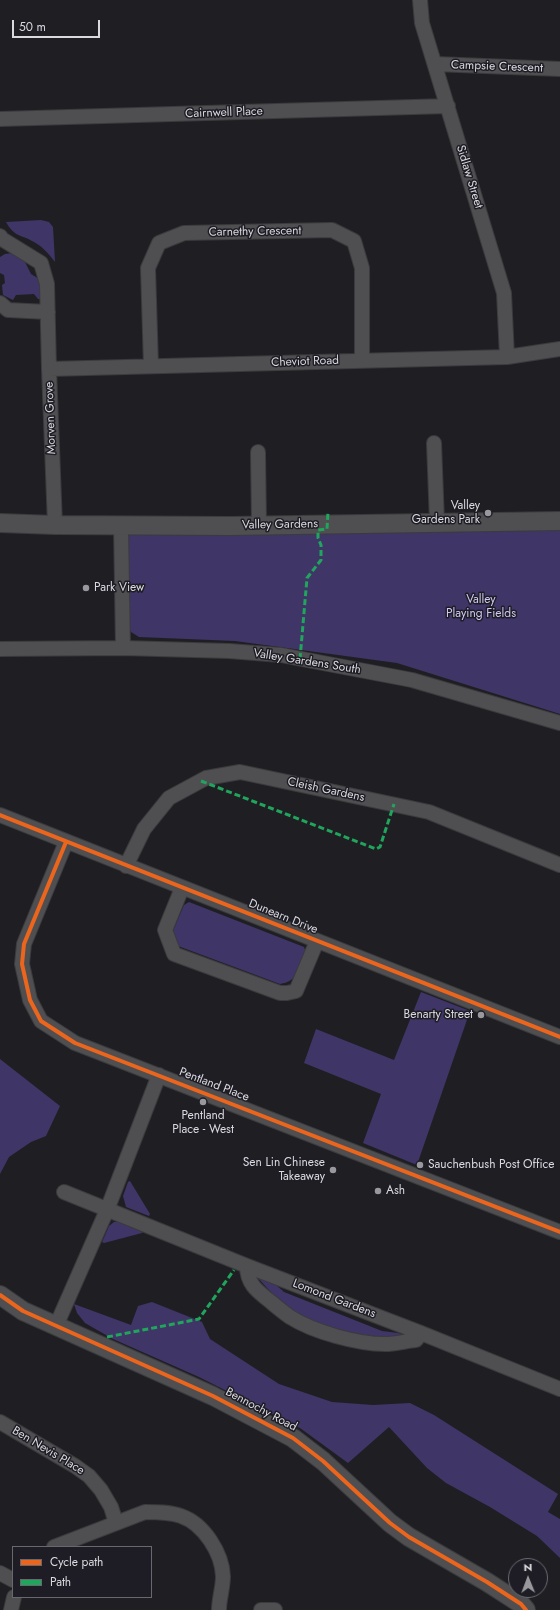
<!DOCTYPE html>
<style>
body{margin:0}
#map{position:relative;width:560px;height:1610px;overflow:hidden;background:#1f1f23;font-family:Jost,sans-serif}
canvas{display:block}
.legend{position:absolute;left:12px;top:1546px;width:140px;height:52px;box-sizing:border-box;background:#1e1d25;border:1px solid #69686f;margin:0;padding:5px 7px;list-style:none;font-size:12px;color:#dad9de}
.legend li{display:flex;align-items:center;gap:8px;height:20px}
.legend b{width:20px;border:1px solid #69686f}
.north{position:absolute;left:508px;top:1558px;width:40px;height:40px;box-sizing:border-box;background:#1e1d25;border:1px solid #69686f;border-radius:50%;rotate:359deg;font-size:11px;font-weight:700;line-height:16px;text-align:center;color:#dad9de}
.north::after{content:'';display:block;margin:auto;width:14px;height:18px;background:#99989d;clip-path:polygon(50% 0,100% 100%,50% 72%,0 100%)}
.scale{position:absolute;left:12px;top:20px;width:88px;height:18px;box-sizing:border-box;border:2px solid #dad9de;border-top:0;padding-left:5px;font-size:12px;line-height:14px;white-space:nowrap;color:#dad9de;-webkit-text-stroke:3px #1e1d25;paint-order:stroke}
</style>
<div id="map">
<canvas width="560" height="1610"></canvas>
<ul class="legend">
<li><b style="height:5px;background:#eb651d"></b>Cycle path</li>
<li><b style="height:5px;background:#20a55d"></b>Path</li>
</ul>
<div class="north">N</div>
<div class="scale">50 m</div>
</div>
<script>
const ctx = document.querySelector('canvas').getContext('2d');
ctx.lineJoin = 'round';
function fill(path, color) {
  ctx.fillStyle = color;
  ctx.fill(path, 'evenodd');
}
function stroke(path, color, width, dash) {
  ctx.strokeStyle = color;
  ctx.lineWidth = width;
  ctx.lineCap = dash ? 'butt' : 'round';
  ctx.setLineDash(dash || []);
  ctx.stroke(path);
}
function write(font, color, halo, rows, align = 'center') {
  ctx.font = font + ' Jost,sans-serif';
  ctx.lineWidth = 3;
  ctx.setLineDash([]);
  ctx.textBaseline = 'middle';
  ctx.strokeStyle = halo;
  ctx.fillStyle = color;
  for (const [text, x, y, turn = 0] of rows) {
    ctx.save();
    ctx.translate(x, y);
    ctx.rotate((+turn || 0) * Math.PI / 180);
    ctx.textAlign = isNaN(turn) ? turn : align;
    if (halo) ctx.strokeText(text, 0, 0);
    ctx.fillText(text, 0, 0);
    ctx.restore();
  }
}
const green = new Path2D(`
 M41 220 49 222 53 227 55 262C49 254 43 247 34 242 21 234 15 238 6 222Z
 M20 252 31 274 44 282 43 299H38L34 294 16 295 13 300 3 295 2 285 5 283 4 275 0 273V257L5 254Z
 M560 528V714L397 663 235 641 139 637 131 632 127 624 126 538 136 529Z
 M189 902 304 947 306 952C300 967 299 981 280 984L178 946 172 933 184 905Z
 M421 992 470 1011 417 1165 363 1143 381 1094 304 1063 316 1029 394 1060Z
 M0 1059 60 1106 46 1136 31 1142 9 1157 0 1174Z
 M130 1181 150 1214 149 1216 126 1207 123 1196 128 1182Z
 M114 1222H120L143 1231 142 1233 104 1243 102 1242 109 1226Z
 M257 1277 275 1284 284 1292 382 1331 398 1333 408 1336C403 1337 397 1339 393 1339 363 1339 317 1329 292 1311 279 1302 268 1289 257 1277Z
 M152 1302 202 1322 210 1339 279 1384 332 1402 373 1405 410 1403 434 1415 558 1494 548 1512 560 1519V1558L537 1536 490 1507 446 1483 427 1468 389 1427 348 1463 300 1428 199 1377 113 1339 85 1323 77 1313 74 1304 131 1325 138 1306Z`);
const minor = new Path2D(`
 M420 0 422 23 504 293 507 357
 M435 64 560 69
 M0 119 448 106
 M0 236 2 239 41 263 47 284 49 369 55 525
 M0 303 8 310 48 312
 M151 366 148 268 159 243 184 233 332 230 354 241 362 268V361
 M49 369 507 357 560 349
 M434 443 437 522
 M258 452 259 525
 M121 525 123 648
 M0 649 123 648 229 651 281 655 412 680 560 723
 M0 815 560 1037
 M66 842 24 944 22 964 30 1000 41 1021 75 1043 560 1232
 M126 866 144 829 169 798 206 778 240 772 429 812 560 865
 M182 888 165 930 174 954 280 993H287L296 991 317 941
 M64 1192 247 1266 421 1333 560 1389
 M247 1266C247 1284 257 1291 271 1302 277 1307 283 1312 290 1317 314 1332 357 1344 385 1344 395 1344 406 1341 416 1340L421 1333
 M56 1326 107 1210 159 1075
 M0 1422 75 1466 89 1476 101 1490 111 1507 116 1523
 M54 1547 145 1512C157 1512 170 1512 181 1516 204 1524 222 1553 223 1576 223 1588 219 1599 219 1610
 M0 1573 13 1580
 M11 1610 14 1597
 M261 1610H275`);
const tertiary = new Path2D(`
 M0 523 55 525 230 526 560 521
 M0 1295 23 1311 213 1396 293 1438 323 1461 390 1523 409 1537 487 1582 521 1604 526 1610`);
const quiet = new Path2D(`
 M300 659 307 578 321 560V545L318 538V530L327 529 328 512
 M201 781 376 849 380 847 394 804
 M107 1337 199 1319 234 1270`);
const cycleway = new Path2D(`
 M0 815 560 1037
 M66 842 24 944 22 964 30 1000 41 1021 75 1043 560 1232
 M0 1295 23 1311 213 1396 293 1438 323 1461 390 1523 409 1537 487 1582 521 1604 526 1610`);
const markers = [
 [488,513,4,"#99989d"],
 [86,588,4,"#99989d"],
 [481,1015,4,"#99989d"],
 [203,1102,4,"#99989d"],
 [420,1165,4,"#99989d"],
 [333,1170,4,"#99989d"],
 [378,1191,4,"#99989d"]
];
const streetNames = [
 ["Campsie Crescent",497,67,2],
 ["Cairnwell Place",224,113,-2],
 ["Sidlaw Street",469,177,73],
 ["Carnethy Crescent",255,232,-1],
 ["Cheviot Road",305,362,-2],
 ["Morven Grove",51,418,-92],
 ["Valley Gardens",280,525,-1],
 ["Valley Gardens South",307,662,9],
 ["Cleish Gardens",326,790,12],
 ["Dunearn Drive",283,917,22],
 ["Pentland Place",214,1085,21],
 ["Lomond Gardens",334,1299,21],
 ["Bennochy Road",261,1410,28],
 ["Ben Nevis Place",48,1451,31]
];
const poiNames = [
 ["Valley",480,506],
 ["Gardens Park",480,520],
 ["Park View",94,588,"left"],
 ["Benarty Street",473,1015],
 ["Pentland",203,1116,"center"],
 ["Place - West",203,1130,"center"],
 ["Sen Lin Chinese",325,1163],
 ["Takeaway",325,1177],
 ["Sauchenbush Post Office",428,1165,"left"],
 ["Ash",386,1191,"left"]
];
const parkNames = [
 ["Valley",481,600],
 ["Playing Fields",481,614]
];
fill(green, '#403567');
stroke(minor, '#3b3b3e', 16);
stroke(tertiary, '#3b3b3e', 20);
stroke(minor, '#4f4f52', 14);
stroke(tertiary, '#4f4f52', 18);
stroke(quiet, '#20a55d', 3, [6, 3]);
stroke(cycleway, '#eb651d', 4);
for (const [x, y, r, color] of markers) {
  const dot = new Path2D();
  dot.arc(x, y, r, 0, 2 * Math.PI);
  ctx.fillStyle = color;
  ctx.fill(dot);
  stroke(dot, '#1e1d25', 1.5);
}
write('12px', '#dad9de', '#1e1d25', streetNames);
write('12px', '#dad9de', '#1e1d25', poiNames, 'right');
write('12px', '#cfc8f4', '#1e1d25', parkNames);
</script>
